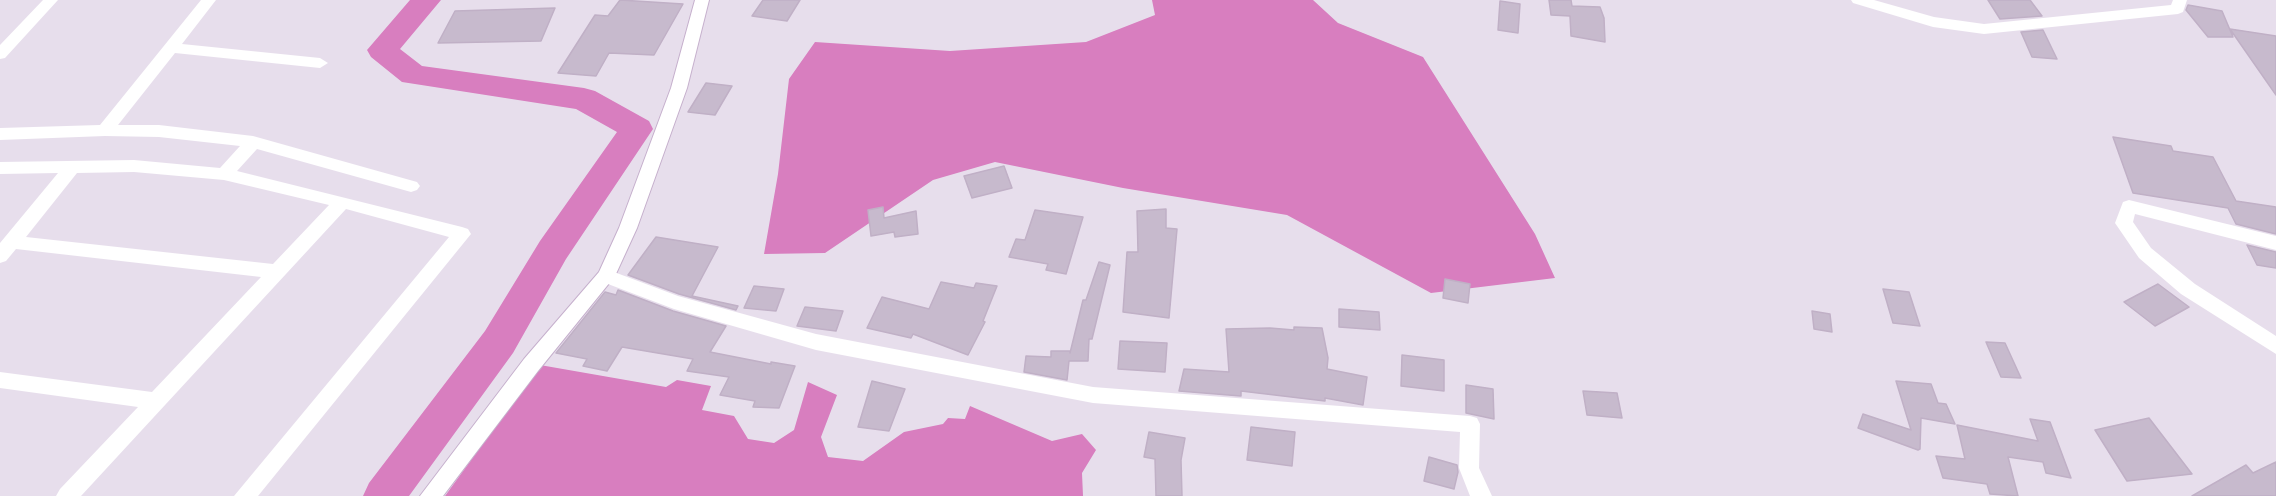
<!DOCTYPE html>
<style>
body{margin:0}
canvas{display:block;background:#e7deec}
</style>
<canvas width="2276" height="496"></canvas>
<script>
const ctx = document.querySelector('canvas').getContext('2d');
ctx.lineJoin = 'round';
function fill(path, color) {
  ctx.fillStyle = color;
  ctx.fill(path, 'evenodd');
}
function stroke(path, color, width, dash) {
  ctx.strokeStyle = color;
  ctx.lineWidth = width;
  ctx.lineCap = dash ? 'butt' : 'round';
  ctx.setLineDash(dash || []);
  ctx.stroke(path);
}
const water = new Path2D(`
 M1152 0H1313L1338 23 1423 57 1535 234 1555 278 1431 293 1287 215 1123 188 995 162 933 180 825 253 764 254 778 174 789 79 815 42 950 51 1086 42 1155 15Z
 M540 365 666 387 677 380 711 386 702 410 734 416 748 439 774 443 794 430 808 382 837 395 821 437 828 457 863 461 904 432 943 424 948 418 965 419 970 406 1052 441 1082 434 1096 450 1082 473 1083 496H445Z`);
const river = new Path2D(`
 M410 0H441L400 49 422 66 584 88 595 91 649 121 653 129 566 259 513 353 409 496H363L369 483 485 331 540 241 617 132 576 109 402 82 371 57 367 50Z`);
const building = new Path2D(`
 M620 0 683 4 654 55 609 53 596 76 558 73 595 15 608 16Z
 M763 0H800L787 21 752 16Z
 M1549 0H1571L1572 6 1600 7 1604 18 1605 42 1571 36 1570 16 1551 15Z
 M1988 0H2030L2042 16 2000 19Z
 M1500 1 1520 4 1518 33 1498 30Z
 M2188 5 2222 11 2233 37H2208L2186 10Z
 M555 8 541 41 438 43 455 11Z
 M2230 29 2276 36V95Z
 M2043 30 2057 59 2032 57 2021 32Z
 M706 83 732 86 715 115 688 112Z
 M2113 137 2171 146 2173 151 2213 157 2236 201 2276 207V234L2236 224 2228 208 2133 193Z
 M1004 166 1012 188 972 198 964 176Z
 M883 207 884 218 916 211 918 234 895 237 894 232 871 236 868 210Z
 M1166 209V228L1177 229 1169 318 1123 312 1127 252H1138L1137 211Z
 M1035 210 1083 217 1066 274 1046 270 1048 264 1009 257 1016 239 1025 240Z
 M656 237 718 247 692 296 738 306 736 310 679 294 628 275Z
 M2247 245 2276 252V268L2257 265Z
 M1099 262 1110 265 1092 339H1089L1088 361H1069L1067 380 1024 372 1026 356 1051 357V351H1070V353L1083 300H1086Z
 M1445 279 1470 284 1468 303 1443 298Z
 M941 282 974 288 976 283 997 286 983 321 985 322 968 355 913 334 911 338 867 328 882 297 929 309Z
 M2158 284 2189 307 2155 326 2124 302Z
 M754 286 784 289 776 311 744 308Z
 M1883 289 1909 292 1920 326 1893 323Z
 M618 290 673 311 726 326 710 352 771 364V362L795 366 779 408 753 407 755 401 720 395 729 377 687 371 693 359 622 347 607 371 583 366 587 359 556 353 605 292 616 295Z
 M805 307 843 311 836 331 797 326Z
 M1339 309 1379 312 1380 330 1339 327Z
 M1812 311 1830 314 1832 332 1814 329Z
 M1294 327 1322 328 1328 358 1327 369 1367 377 1363 405 1325 398V401L1241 391V396L1179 391 1184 369 1229 372 1226 329 1270 328 1294 330Z
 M1120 341 1167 343 1165 372 1118 369Z
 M1986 342 2005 343 2021 378 2001 377Z
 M1402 355 1444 360V391L1401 386Z
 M872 381 905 389 889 431 858 427Z
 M1896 381 1931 384 1938 403 1946 404 1955 424 1921 418 1920 449 1918 450 1858 428 1863 414 1911 430Z
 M1466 385 1493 389 1494 419 1466 413Z
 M1583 391 1617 393 1622 418 1587 415Z
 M2149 418 2192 474 2127 481 2095 430Z
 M2030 419 2050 422 2071 478 2046 473 2043 462 2008 457 2018 496 1990 494 1987 484 1943 478 1936 456 1965 459 1957 425 2038 441Z
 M1251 427 1295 432 1292 466 1247 460Z
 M1149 432 1185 438 1181 460 1182 496H1156L1155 459 1144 457Z
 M1429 457 1457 465 1458 472 1454 489 1424 481Z
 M2276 462V496H2192L2246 465 2253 473Z`);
const street = new Path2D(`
 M43 0H58L5 58 0 59V45Z
 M201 0H216L182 44 320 58 328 63 320 68 175 53 118 125H159L253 136 417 182 420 186 417 190 411 192 257 149 237 171 462 227 468 229 471 234 258 496H234L449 237 346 209 81 496H56L60 489 138 407 0 388V372L152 392 261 277 16 249 6 261 0 263V243L58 173 0 174V162L134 160 220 168 240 146 159 137 105 136 0 140V128L100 125ZM134 172 224 180 329 205 273 264 26 237 77 173Z
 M1851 0H1874L1934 17 1984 24 2171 5 2173 0H2187L2183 12 2178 14 1984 34 1933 27 1853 3Z
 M2129 200 2276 236V250L2135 214 2133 222 2151 248 2195 284 2276 336V354L2181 294 2139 258 2115 223 2123 202Z
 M606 269 678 296 816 334 1093 387 1470 416 1477 418 1480 424 1479 468 1492 496H1470L1459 468 1460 432 1093 403 816 350 674 309 600 281 597 276 600 271Z`);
const secondary = new Path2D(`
 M695 0H709L687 88 637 228 615 276 538 371 443 496H420L524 359 599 272 619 228 671 88Z`);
fill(water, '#d87ebf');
fill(river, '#d87ebf');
fill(building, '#c7bacd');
stroke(building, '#c0b0c6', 1.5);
stroke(secondary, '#c6b0cd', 2);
fill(street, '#fff');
fill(secondary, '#fff');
</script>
